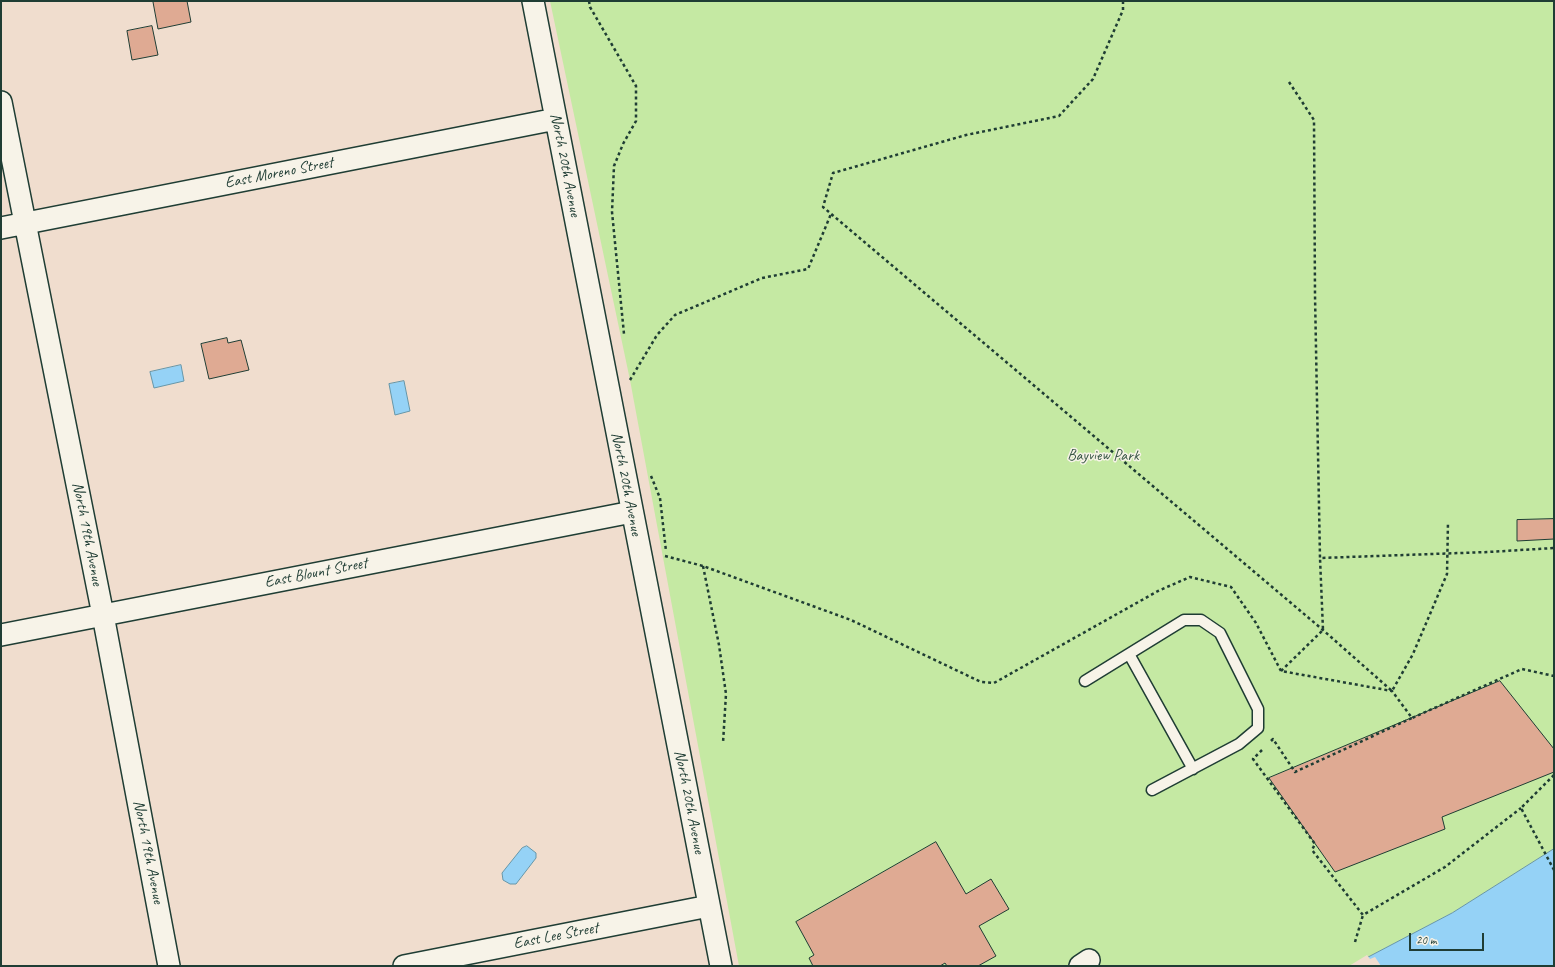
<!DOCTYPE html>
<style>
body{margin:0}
#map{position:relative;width:1555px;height:967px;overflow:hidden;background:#f0ddce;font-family:Caveat,sans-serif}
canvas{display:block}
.frame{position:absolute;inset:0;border:2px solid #1f3d34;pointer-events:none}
.scale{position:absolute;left:1409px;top:933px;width:75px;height:18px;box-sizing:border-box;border:2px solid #1f3d34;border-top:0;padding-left:5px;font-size:12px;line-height:14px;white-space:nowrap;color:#1f3d34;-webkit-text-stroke:3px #f7f3e8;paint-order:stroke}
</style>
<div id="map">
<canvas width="1555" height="967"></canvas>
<div class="frame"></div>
<div class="scale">20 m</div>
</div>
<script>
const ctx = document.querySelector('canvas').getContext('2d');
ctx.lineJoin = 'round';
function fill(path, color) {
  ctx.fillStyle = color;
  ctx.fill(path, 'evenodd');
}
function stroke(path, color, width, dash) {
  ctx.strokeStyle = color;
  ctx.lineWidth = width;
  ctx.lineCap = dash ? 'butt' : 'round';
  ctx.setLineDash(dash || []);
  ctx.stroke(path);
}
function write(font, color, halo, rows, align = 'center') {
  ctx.font = font + ' Caveat,sans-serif';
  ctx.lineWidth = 3;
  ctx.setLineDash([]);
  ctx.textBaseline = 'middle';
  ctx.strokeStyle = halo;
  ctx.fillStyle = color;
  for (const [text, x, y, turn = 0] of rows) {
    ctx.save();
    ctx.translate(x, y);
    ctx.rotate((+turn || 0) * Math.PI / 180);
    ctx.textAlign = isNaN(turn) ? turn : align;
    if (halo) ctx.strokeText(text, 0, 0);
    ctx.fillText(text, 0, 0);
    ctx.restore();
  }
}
const green = new Path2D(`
 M550 1H1554V849L1452 913 1351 966H739L630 380Z`);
const water = new Path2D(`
 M181 365 184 381 154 388 150 372Z
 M404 381 410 411 395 415 389 384Z
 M527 846 536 853V858L516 884H510L503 880 502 873 522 848Z
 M1554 849V966H1351L1452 913Z`);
const pier = new Path2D(`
 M1367 955 1370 959 1375 957 1381 966H1349Z`);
const building = new Path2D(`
 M160 1H187L191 22 158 29 153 2Z
 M152 26 158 55 132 60 127 31Z
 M227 338 228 343 241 340 249 370 209 379 201 344Z
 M1554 519V539L1517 541V520Z
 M1500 681 1554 749V772L1442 817 1445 829 1335 872 1269 778Z
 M936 842 966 894 991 879 1009 909 979 926 996 956 978 966H947L945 963 940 966H813L809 958 814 955 796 922Z`);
const path = new Path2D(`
 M589 1 590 7 636 86V121L623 144 614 166 612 212 624 334
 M1123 1V10L1093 79 1059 116 966 135 833 173 823 207 1323 630 1392 691 1413 654 1447 574 1448 522
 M1553 1H1554
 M1289 82 1314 120 1315 295 1320 558 1488 552 1554 548
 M630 380 657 335 675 315 762 278 808 269 831 214
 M651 476 660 498 666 551
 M665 556 703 566 851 620 981 682 994 683 1158 591 1190 577 1231 587 1256 623 1281 671 1392 691 1412 718 1522 669 1554 676
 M703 566 719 645 726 694 723 743
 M1281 671 1323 630 1320 558
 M1271 741 1273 739 1295 772 1412 718
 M1262 750 1253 759 1315 844 1312 850 1363 915 1445 867 1521 808
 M1554 775 1521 808 1554 870
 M1355 942 1363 915`);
const lane = new Path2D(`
 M1129 654 1193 769
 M1085 681 1184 620H1201L1220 633 1258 709V728L1239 744 1152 790`);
const street = new Path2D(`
 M533 1 721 966
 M1 102 103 615 169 966
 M1 228 556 119
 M1 635 632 512
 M404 966 709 906
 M1080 966 1089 960`);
const streetNames = [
 ["North 20th Avenue",565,165,79],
 ["East Moreno Street",279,173,-11],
 ["North 20th Avenue",626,484,79],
 ["North 19th Avenue",87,534,79],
 ["East Blount Street",316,573,-11],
 ["North 20th Avenue",689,802,79],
 ["North 19th Avenue",148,852,79],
 ["East Lee Street",556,936,-11]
];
const parkNames = [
 ["Bayview Park",1103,456]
];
fill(green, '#c5e9a3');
fill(water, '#95d2f6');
stroke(water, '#6696a8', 1);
fill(pier, '#f0ddce');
fill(building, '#dfaa93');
stroke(building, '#1f3d34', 1);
stroke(lane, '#1f3d34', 13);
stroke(street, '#1f3d34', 24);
stroke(path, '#1f3d34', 2.5, [3, 3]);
stroke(lane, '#f7f3e8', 10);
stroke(street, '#f7f3e8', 21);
write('16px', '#1f3d34', '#f7f3e8', streetNames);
write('16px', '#385745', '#f7f3e8', parkNames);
</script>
